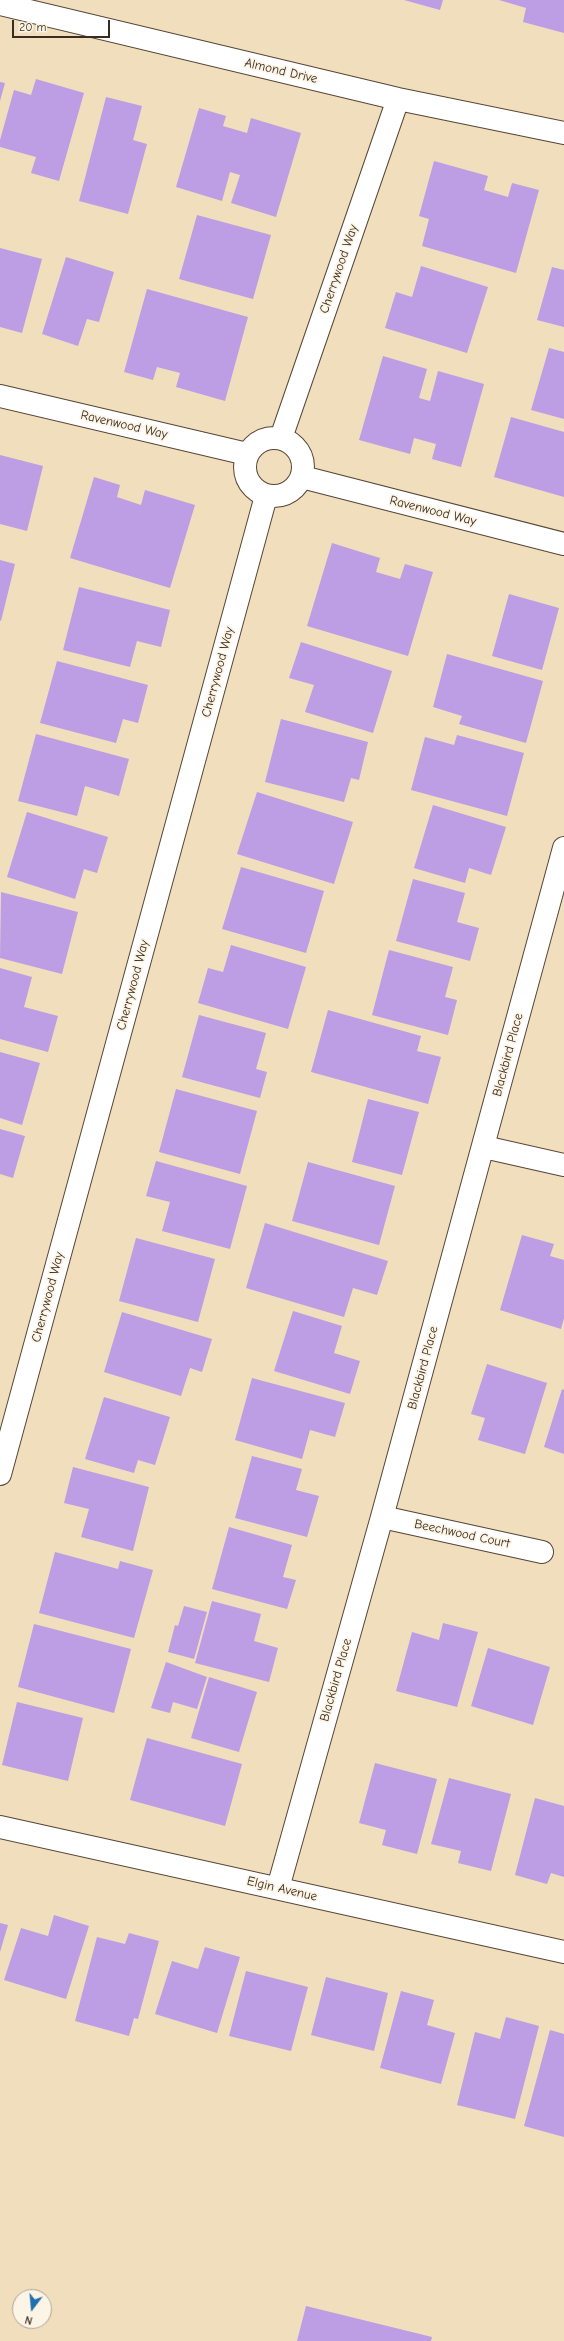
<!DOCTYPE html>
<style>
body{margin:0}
#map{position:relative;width:564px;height:2341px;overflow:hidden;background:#f1debd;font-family:"Comic Neue",sans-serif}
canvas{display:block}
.north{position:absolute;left:12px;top:2289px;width:40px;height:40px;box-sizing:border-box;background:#fcf5e5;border:1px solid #afa495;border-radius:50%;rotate:196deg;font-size:11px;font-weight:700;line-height:16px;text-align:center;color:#3b2a1e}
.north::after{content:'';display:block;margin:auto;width:14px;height:18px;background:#1f6fb2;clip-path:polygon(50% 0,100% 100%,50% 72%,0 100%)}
.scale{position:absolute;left:12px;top:20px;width:98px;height:18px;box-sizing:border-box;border:2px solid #3b2a1e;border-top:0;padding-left:5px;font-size:12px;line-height:14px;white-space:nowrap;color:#3b2a1e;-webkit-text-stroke:3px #fcf5e5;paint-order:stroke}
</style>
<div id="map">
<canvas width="564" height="2341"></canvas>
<div class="north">N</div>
<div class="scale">20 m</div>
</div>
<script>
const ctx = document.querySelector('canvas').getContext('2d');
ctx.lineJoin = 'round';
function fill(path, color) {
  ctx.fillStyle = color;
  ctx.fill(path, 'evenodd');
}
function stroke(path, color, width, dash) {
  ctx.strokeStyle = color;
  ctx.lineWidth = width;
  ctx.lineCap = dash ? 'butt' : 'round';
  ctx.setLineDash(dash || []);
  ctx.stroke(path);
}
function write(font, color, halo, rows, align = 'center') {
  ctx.font = font + ' "Comic Neue",sans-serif';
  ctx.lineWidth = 3.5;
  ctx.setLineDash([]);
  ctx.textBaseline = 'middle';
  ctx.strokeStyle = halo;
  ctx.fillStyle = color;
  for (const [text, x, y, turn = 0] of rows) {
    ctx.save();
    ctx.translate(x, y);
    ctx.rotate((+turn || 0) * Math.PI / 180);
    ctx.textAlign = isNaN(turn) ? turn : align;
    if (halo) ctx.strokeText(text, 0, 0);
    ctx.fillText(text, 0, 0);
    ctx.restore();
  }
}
const building = new Path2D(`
 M404 0H443L440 10Z
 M499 0H564V33L523 22 526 8Z
 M36 79 84 93 59 181 31 173 36 157 0 147V140L14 90 31 95Z
 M0 82 5 83 0 101Z
 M106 97 142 106 133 140 147 144 128 214 79 201Z
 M199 108 226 116 223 126 247 133 251 118 301 133 276 217 231 203 240 175 230 172 222 201 176 187Z
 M434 161 488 176 484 190 508 197 512 183 539 190 516 273 422 246 429 219 419 216Z
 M197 215 271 235 253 299 179 279Z
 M0 248 42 259 22 333 0 327Z
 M66 257 114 272 99 322 87 319 78 346 42 334Z
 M421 266 488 287 467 353 385 328 396 292 412 297Z
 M552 267 564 270V327L537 320Z
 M147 289 248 317 225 401 176 387 180 373 157 367 153 380 124 372Z
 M549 348 564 352V419L531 410Z
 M383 356 427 369 419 398 430 401 438 371 484 384 461 467 432 459 436 444 414 438 410 454 359 440Z
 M511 417 564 432V497L494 477Z
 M0 455 43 466 27 531 0 524Z
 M94 477 120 485 117 497 141 505 145 490 195 505 170 588 70 558Z
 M332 543 380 558 376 572 400 579 405 564 433 572 408 656 307 626Z
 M0 560 15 564 1 621 0 620Z
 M79 587 170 610 161 647 137 641 130 667 63 650Z
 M509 594 559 608 542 670 492 656Z
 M301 642 392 671 373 733 305 712 314 685 289 678Z
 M447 654 543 681 526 743 459 724 462 716 433 707Z
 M57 661 148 685 138 723 123 719 116 743 40 723Z
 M281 719 368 742 359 780 351 778 344 802 265 782Z
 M36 734 129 759 119 796 85 786 77 816 18 801Z
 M457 735 524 753 507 816 411 790 425 737 454 745Z
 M257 792 353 822 334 884 237 854Z
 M433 805 506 827 491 875 469 868 465 883 414 868Z
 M27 812 108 837 97 873 84 869 75 899 7 877Z
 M241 867 324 891 306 953 222 929Z
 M413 879 465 893 457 922 479 928 470 961 396 941Z
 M1 892 78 912 62 974 0 958Z
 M231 945 306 967 288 1029 198 1003 208 968 223 972Z
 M389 950 453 967 445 997 457 1000 448 1035 372 1015Z
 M0 968 32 977 24 1007 58 1016 48 1052 0 1039Z
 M328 1010 421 1036 417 1051 441 1057 428 1104 311 1072Z
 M199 1015 266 1033 256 1069 267 1072 260 1098 182 1077Z
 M0 1052 40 1063 22 1125 0 1118Z
 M176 1089 257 1111 240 1174 159 1152Z
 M368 1099 419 1112 402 1175 352 1162Z
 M0 1129 25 1136 13 1178 0 1174Z
 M156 1161 247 1186 230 1249 162 1231 170 1202 146 1196Z
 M308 1162 395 1186 379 1245 292 1221Z
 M265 1223 388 1261 377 1295 353 1288 344 1317 246 1288Z
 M522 1235 554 1244 550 1256 564 1260V1318L561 1329 500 1310Z
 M136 1238 215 1259 198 1322 119 1301Z
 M293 1311 342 1326 334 1353 360 1361 350 1394 274 1371Z
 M122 1312 212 1339 202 1372 190 1368 181 1396 104 1372Z
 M487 1364 547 1383 525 1454 478 1440 485 1418 471 1414Z
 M252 1378 345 1403 335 1437 310 1430 302 1459 235 1440Z
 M562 1389 564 1390V1454L544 1447Z
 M104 1397 170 1417 155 1465 138 1460 134 1473 85 1459Z
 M252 1456 302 1469 296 1490 319 1496 307 1537 235 1518Z
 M73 1467 149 1487 133 1551 81 1537 89 1509 64 1503Z
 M229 1527 292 1545 283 1577 296 1580 287 1609 212 1589Z
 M55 1552 118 1569 120 1561 153 1570 134 1638 39 1613Z
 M212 1601 261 1614 254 1641 278 1648 269 1682 195 1663Z
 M184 1606 207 1612 194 1659 168 1652 175 1625 178 1626Z
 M443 1623 478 1632 457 1707 396 1691 412 1632 439 1640Z
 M34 1624 131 1649 114 1713 18 1687Z
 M488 1648 550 1667 533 1725 471 1706Z
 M166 1662 207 1677 197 1709 173 1702 170 1713 151 1708Z
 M209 1677 257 1692 239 1752 191 1738Z
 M17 1702 83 1718 68 1781 2 1765Z
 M147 1738 242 1764 225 1826 130 1800Z
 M375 1763 437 1779 417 1854 382 1845 386 1830 359 1823Z
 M449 1778 511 1794 491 1871 458 1863 461 1851 431 1844Z
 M535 1798 564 1806V1877L551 1873 547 1884 515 1875Z
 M54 1915 89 1926 66 1999 4 1980 21 1928 48 1936Z
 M0 1923 8 1925 0 1952Z
 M129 1933 159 1941 138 2019 134 2018 129 2036 75 2021 97 1937 125 1944Z
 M205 1947 240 1957 217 2033 155 2014 172 1961 198 1969Z
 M246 1971 308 1987 291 2051 229 2036Z
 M326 1977 388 1993 374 2051 311 2035Z
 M401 1991 434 2000 427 2025 455 2033 441 2084 380 2068Z
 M506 2017 539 2026 515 2119 457 2105 475 2032 500 2039Z
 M550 2030 564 2034V2137L524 2126Z
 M306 2306 432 2337 431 2341H297Z`);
const minor = new Path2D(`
 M0 4 398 99 564 133
 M0 396 247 454
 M245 467a29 29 0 1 1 58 0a29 29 0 1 1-58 0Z
 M281 438 398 99
 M302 477 564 544
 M484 1147 564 1165
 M0 1474 266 496
 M382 1517 542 1552
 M0 1827 564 1952
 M278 1888 382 1517 564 848`);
const streetNames = [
 ["Almond Drive",281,71,13],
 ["Cherrywood Way",339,269,-71],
 ["Ravenwood Way",124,425,13],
 ["Ravenwood Way",433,511,14],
 ["Cherrywood Way",218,672,-75],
 ["Cherrywood Way",133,985,-75],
 ["Blackbird Place",508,1055,-75],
 ["Cherrywood Way",48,1297,-75],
 ["Blackbird Place",423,1368,-75],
 ["Beechwood Court",462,1534,12],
 ["Blackbird Place",336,1680,-74],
 ["Elgin Avenue",282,1889,13]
];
fill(building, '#bd9de3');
stroke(minor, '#564536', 24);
stroke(minor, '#fff', 22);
write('13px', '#3b2a1e', '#fcf5e5', streetNames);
</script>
